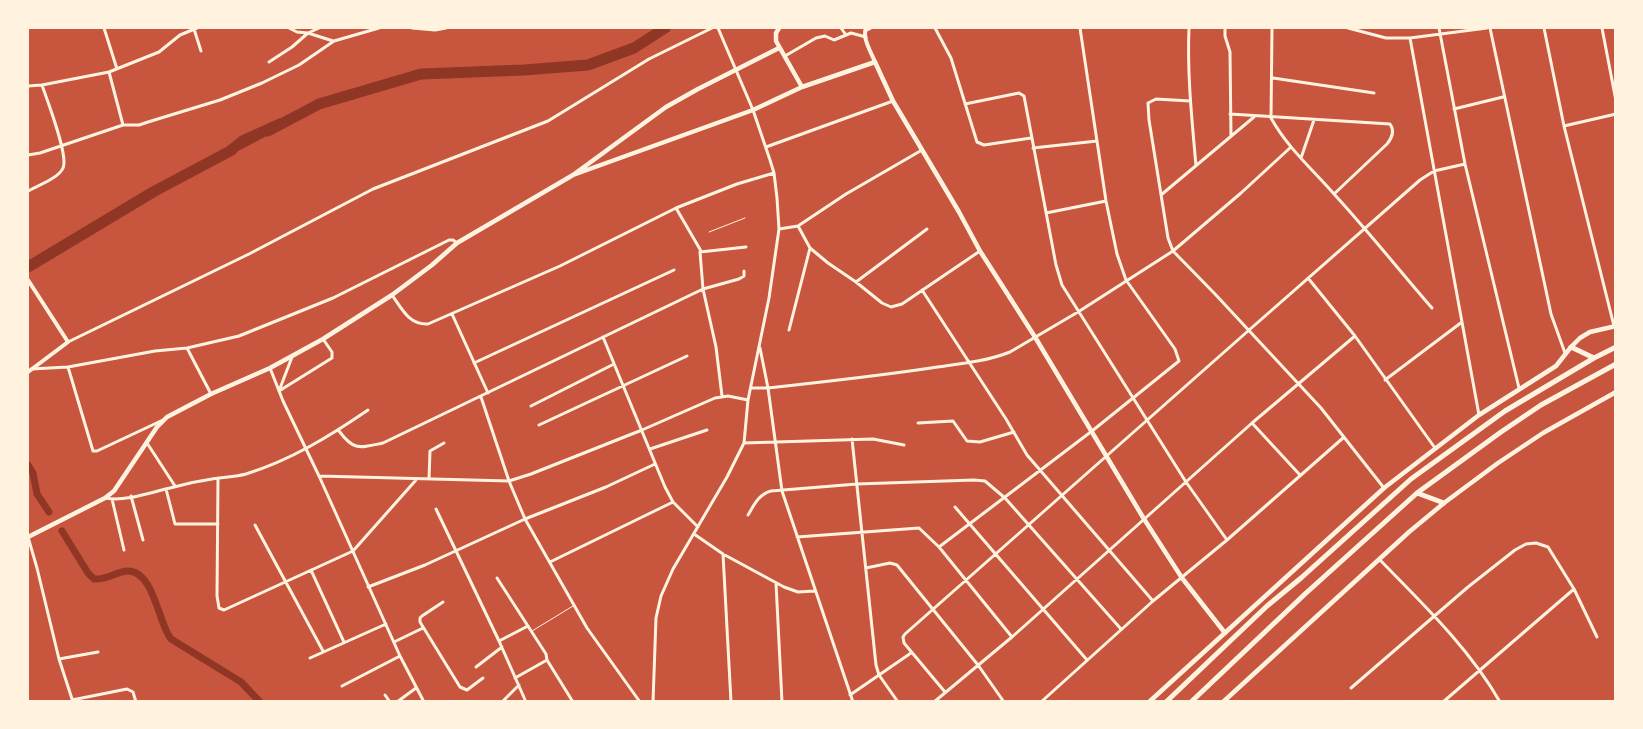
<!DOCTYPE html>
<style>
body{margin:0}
#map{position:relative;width:1643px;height:729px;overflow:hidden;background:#c8553d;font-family:Jost,sans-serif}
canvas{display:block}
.frame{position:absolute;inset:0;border:29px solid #fff3e0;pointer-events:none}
</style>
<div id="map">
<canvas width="1643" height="729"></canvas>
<div class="frame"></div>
</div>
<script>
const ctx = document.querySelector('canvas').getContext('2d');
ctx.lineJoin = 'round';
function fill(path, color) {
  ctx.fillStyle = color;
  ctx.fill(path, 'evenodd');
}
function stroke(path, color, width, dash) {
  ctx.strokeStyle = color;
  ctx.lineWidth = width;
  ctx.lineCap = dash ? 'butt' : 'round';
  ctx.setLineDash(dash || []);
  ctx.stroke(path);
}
const water = new Path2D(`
 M280 118 282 128 219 161V153L240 136Z`);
const canal = new Path2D(`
 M28 465 33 473 37 494 49 512
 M62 531 88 573 94 579C106 580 116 572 127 571 154 570 158 623 171 639L241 682 260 702`);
const river = new Path2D(`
 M268 131 319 104 421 74 524 70 588 65 634 48 665 28
 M28 267 153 192 232 150`);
const service = new Path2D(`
 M709 232 745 218
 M532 631 573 606`);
const minor = new Path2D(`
 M104 28 117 69
 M289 28 297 32 308 33 333 41
 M412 28 435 30 446 28
 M841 28 846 35
 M935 28 951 58 977 142 984 145 1031 138
 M1189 28C1187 74 1192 120 1196 166
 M1225 28V36L1230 52 1231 136
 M1272 28 1271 118C1287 147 1312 169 1334 194 1368 231 1399 270 1432 308
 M1348 28 1386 38H1410L1487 28
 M1439 28 1465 164 1519 388
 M1490 28 1551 314 1565 353
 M1544 28 1564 126 1614 326
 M1602 28 1616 101
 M194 29 201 51
 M865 31 871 28
 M1410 38 1479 415
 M785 56 816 38 825 36 834 40 851 33 866 37
 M269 62 292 47 308 33 319 28
 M109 72 123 125
 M1273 78 1374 93
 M28 86 42 85 109 72 159 52 180 35 197 28
 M1190 101 1156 99 1148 103 1149 120 1168 238 1173 251 1215 294 1321 408 1384 488
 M965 104 1019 93 1024 96 1056 265 1062 285 1186 482 1227 540
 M1454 109 1503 97
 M1230 114 1390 124C1395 131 1392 138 1387 144L1334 194
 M1564 126 1616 114
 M766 147 893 101
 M1033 148 1097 141
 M28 155 40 153 123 125H139L148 122 220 100 262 83 299 65 334 41 379 28
 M1301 158 1314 120
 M28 191C37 186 59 178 63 168 69 156 47 100 42 85
 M1161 195 1254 117
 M676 208 701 251
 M1046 213 1106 201
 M798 226 810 248 828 263 856 282 882 303 891 307 902 304 980 251
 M779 229 798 226 846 194 922 150
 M1308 278 1355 336 1435 448
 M856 282 927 229
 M922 290 1006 419 1027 455 1153 601
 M392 295C402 309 409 325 428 324L560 266 676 208 737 184 774 173
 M452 314 488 393
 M789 330 810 248
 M603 337 665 487 673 502 698 527
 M68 342 249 254 373 189 548 121 649 59 712 28
 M187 348 211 394
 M760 348 768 388 782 491 853 702
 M474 363 674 270
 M68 367 93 451H97L163 420
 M270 368 283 401 319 476 400 656 424 702
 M31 369 68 367 155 351 187 348 239 336 333 298 449 240H453L457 243
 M1385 380 1462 322
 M751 388H768C823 382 877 376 931 368 958 364 985 362 1010 352L1078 312 1173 251 1241 193 1291 147
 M279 391 332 358V352L323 339
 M279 391 292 357
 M722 396 716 347 703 289 700 252 746 247
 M481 397 509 481 525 519 587 628 640 702
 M531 406 614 364
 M918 423 953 421 967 441 980 442 1014 432
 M1252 423 1300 475
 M539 425 687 356
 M339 431C354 451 359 448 383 443L703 289 739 279 744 276V271
 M852 439 876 665 879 675 898 702
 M147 443 175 486
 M744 443 873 439 904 445
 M650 449 707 430
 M319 476 509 481 531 474 642 430 715 398 728 396 748 400
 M218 478 217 596 219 608 224 610 353 551 416 480
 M429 479 430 451 444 443
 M166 489 175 524H218
 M131 496 143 540
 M106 498C124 502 152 492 170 488 184 484 198 481 212 479 223 477 235 477 246 474 291 460 330 436 368 410
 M112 499 124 550
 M955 507 1087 660
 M436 509 499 641 526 702
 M748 515C754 505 759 494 771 491L857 484 974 480 985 481 1005 498 1121 629
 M255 525 323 651
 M694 534 723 554 784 587 798 592 815 591
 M28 537 37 568 59 659 73 702
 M797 537 919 528 939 547 1012 637
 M939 547 1092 431 1179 361 1175 349 1126 280 1117 254 1106 201 1080 28
 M723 554 731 702
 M1380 560C1422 603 1470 649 1500 702
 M550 562 673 502
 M866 568 890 563 897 565 978 665 1004 702
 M311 570 344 642
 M497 578 546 654 547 660 573 702
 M776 583 782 702
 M368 587 425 565 525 519 606 487 655 464
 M443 602 422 616 420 618V622L460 687 467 690 483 678
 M499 641 528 626
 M394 642 423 628
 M310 658 386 624
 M59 659 98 652
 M476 667 502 647
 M515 678 547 660
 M342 686 400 656
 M1351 688 1468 587 1515 550 1526 544 1536 543 1548 547 1574 589 1597 637
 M945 692 904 643 903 637 905 634 1248 331 1420 180 1434 171 1465 164
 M385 695 390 702
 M850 695 911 653
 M72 700 127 689 133 692 136 702
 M397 702 416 688
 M502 702 519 685
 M653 702 656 618 661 596 673 569 727 477 744 443 748 400 769 298 779 229 777 198 774 173 770 160 753 110 718 28
 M934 702 1012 637 1252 423 1355 336
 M1041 702 1153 601 1227 540 1343 438
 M1443 702 1574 589`);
const tertiary = new Path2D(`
 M866 28C862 38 871 52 875 62
 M28 280 68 342 28 372`);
const secondary = new Path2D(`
 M779 28 776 33V41L802 87
 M573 175 753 110 802 87 875 62 893 101 959 212 980 251 1035 337 1144 519 1182 578 1225 633
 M28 537 105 498 114 491 157 427 167 417 211 394 270 368 323 339 392 295 432 265 457 243 573 175 666 107 698 89 779 48`);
const primary = new Path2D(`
 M1149 702 1384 488 1479 415 1556 366 1571 347 1580 338 1590 332 1616 326
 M1223 702 1409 532 1444 503 1498 463 1543 433 1616 392`);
const trunk = new Path2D(`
 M1571 347 1594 358
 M1417 493 1444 503
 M1166 702 1267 606 1301 578 1411 479 1505 411 1594 358 1616 347
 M1191 702 1305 594 1417 493 1501 432 1541 405 1616 364`);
fill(water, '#8f3625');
stroke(canal, '#8f3625', 7);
stroke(river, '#8f3625', 11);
stroke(service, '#fff3e0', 1);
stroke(minor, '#fff3e0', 3);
stroke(tertiary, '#fff3e0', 4);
stroke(secondary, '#fff3e0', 4.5);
stroke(primary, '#fff3e0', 4.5);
stroke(trunk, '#fff3e0', 5);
</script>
